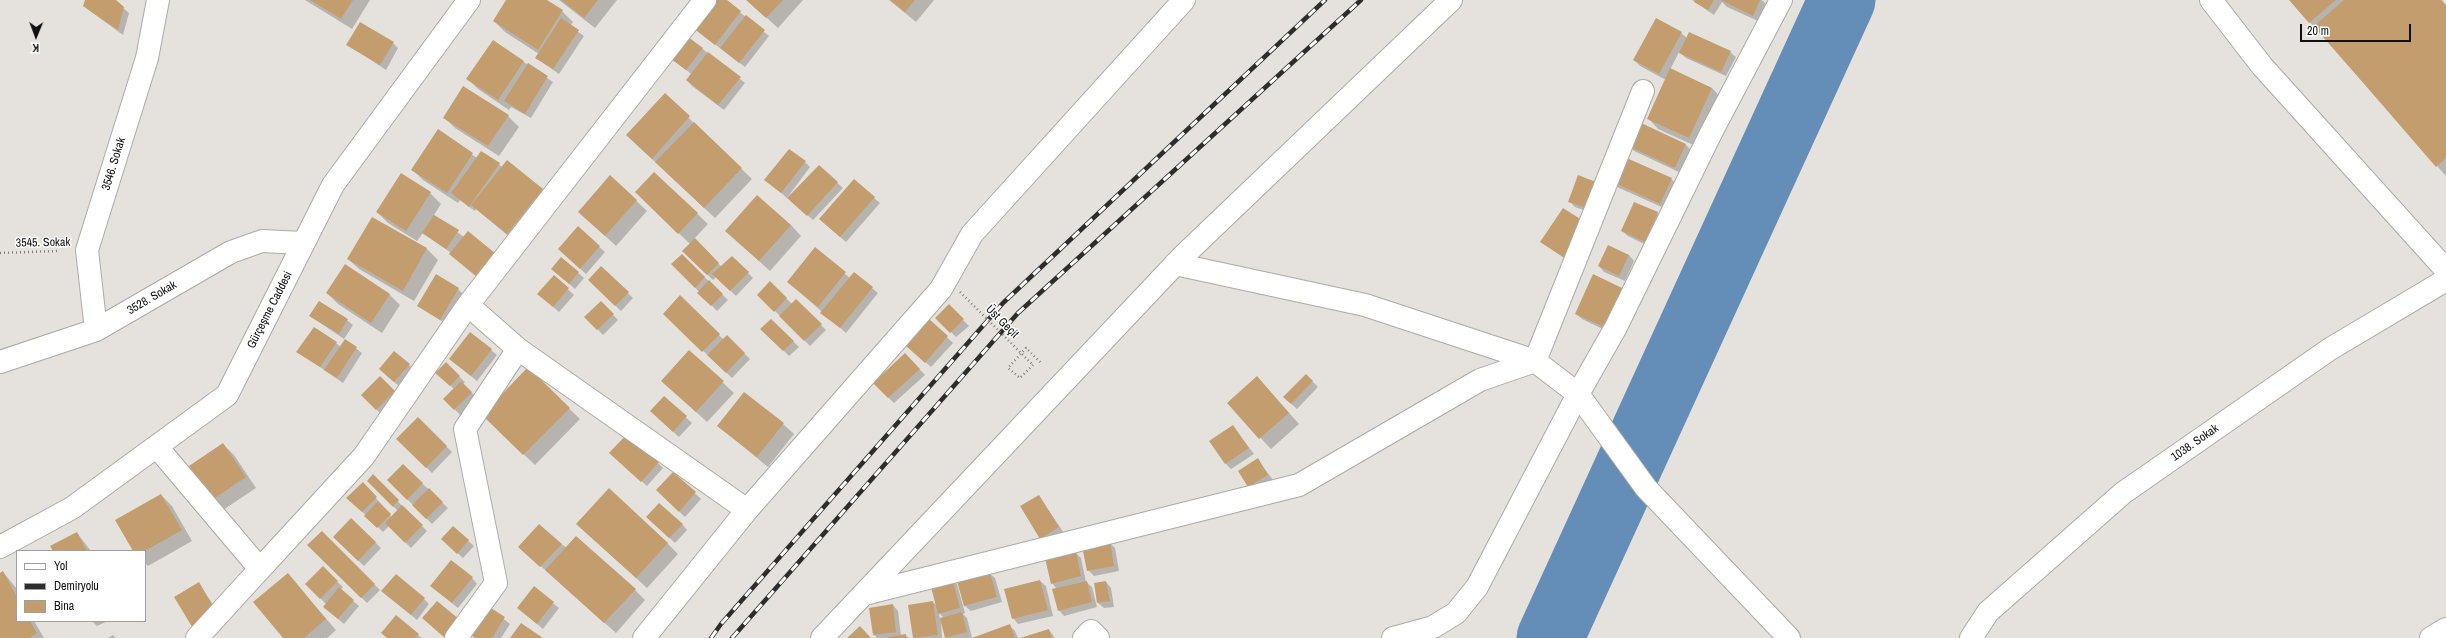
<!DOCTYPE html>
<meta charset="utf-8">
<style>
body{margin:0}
#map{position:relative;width:2446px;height:638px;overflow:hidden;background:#e5e2dd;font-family:"Archivo Narrow",sans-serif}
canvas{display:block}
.legend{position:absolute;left:16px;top:550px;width:130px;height:72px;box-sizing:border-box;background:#fff;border:1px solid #a09f9f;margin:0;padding:5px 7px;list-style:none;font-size:12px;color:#11100f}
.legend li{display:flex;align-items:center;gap:8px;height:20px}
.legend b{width:20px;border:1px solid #a09f9f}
.north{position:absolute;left:16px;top:16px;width:40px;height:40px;-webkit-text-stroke:3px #fff;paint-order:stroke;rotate:181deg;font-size:11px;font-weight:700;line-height:16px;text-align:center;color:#11100f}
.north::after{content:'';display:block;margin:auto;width:14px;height:18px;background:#11100f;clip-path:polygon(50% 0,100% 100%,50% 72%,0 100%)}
.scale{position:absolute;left:2300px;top:24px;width:111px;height:18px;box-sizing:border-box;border:2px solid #11100f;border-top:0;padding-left:5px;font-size:12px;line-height:14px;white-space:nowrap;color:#11100f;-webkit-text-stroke:3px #fff;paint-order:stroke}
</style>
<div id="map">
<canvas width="2446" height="638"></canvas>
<ul class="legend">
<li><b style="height:5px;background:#fff"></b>Yol</li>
<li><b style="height:5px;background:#2e2d2b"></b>Demiryolu</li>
<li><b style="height:11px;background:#c39d6d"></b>Bina</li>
</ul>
<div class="north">K</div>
<div class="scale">20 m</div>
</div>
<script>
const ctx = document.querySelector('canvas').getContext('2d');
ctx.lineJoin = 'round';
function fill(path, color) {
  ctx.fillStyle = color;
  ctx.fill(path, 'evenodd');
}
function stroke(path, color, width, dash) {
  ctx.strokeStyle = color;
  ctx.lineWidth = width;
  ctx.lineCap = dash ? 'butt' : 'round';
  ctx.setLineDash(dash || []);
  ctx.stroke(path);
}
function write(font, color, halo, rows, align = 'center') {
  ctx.font = font + ' "Archivo Narrow",sans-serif';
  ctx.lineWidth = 3;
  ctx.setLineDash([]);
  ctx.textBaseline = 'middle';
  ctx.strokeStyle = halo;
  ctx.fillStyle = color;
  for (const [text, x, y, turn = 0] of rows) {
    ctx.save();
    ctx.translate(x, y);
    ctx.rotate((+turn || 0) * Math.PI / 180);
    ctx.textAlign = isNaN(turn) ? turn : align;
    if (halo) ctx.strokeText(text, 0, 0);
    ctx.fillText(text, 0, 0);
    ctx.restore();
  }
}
const shadow = new Path2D(`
 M86 0H114L123 8 129 13 123 35 90 11 84 6Z
 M305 0H370L352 29Z
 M507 0H545L562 11 573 22 570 26 584 36 559 74 536 58 539 54 505 32 494 21Z
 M559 0H617L595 28Z
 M717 0H725L769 36 745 67 700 33Z
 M747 0H803L778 28Z
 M889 0H934L916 22Z
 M1692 0H1762L1766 4 1758 21 1727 7 1722 2 1714 15Z
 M2290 0H2442L2446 5V176Z
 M1681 33 1687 38 1730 52 1736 57 1726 76 1686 58 1679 52 1670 70 1712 88 1722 99 1700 148 1658 129 1648 118 1666 80 1640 66 1634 60Z
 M689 38 745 83 724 110 692 86 687 80 691 74 673 59Z
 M493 41 553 82 531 118 511 107 509 110 478 89 468 79Z
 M393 43 398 48 386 70 348 45Z
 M665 95 752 179 715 218 638 146Z
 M508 116 519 127 499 156 455 128 445 118Z
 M1639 123 1686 145 1691 150 1681 173 1634 151 1629 146Z
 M438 131 477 158 499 164 503 168 507 162 553 200 518 244 476 209 475 211 460 200 458 203 423 180 413 170Z
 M805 162 810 167 787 198 766 180Z
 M819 166 843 188 813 220 794 203Z
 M654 173 708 224 694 239 722 267 732 257 753 278 736 296 716 277 713 280 683 251 690 244 636 192Z
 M610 176 647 211 616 246 590 222Z
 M1671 179 1677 184 1666 209 1617 187 1612 181Z
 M1596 183 1592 213 1575 207 1569 201Z
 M430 193 441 204 434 215 464 237 451 253 423 233 417 241 388 223 377 212Z
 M874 198 880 203 846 242 825 224Z
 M1564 209 1577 267 1541 242Z
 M1657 213 1663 219 1650 247 1628 236 1622 231Z
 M372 218 427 249 438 260 414 301 359 269 348 259Z
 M791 225 801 236 770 271 737 241Z
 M578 228 605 252 586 274 565 255Z
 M815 249 850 278 854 273 878 293 846 333 788 282Z
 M682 255 728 300 717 311 673 264Z
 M1629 255 1634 261 1625 281 1604 272 1599 266Z
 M561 258 584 278 575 289 558 274Z
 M345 266 390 295 400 305 382 333 338 304 327 293Z
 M601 267 633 298 621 311 589 280Z
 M554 276 574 295 559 312 544 299Z
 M770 283 792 304 796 300 826 330 810 346 759 295Z
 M458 289 464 295 446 324 418 305Z
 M1621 289 1627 294 1609 332 1582 319 1576 314Z
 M680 297 724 340 727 336 750 359 732 378 664 314Z
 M601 302 618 320 603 335 586 317Z
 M949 306 969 326 956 337 937 318Z
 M310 316 347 320 353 325 344 339Z
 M771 320 799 347 789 356 762 329Z
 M929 320 953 343 931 367 912 350Z
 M345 340 362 353 343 383 298 352 336 343 341 347Z
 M491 350 497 355 477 381 450 359Z
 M689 351 734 393 707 422 673 391Z
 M905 354 925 375 894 403 874 383Z
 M446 364 465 382 463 384 477 398 460 415 445 399 454 389 437 373Z
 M409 365 415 370 400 387 385 374Z
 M528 369 580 419 535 465 494 426Z
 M1306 375 1318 387 1297 409 1284 397Z
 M380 377 400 397 382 415 362 395Z
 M1257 377 1299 424 1271 449 1228 403Z
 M664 397 692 423 679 437 657 417Z
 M418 419 452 452 432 473 398 439Z
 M783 424 794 434 768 467 718 426Z
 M1233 427 1254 454 1231 469 1225 463Z
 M223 444 234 455 256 488 223 510 213 499Z
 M616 458 658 463 663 468 647 486Z
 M1258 460 1273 480 1249 487Z
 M403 465 448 508 432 524 388 480Z
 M673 473 701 499 685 517 663 496Z
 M373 476 427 531 411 548 389 526 383 532 348 498 363 483 392 517 398 511 368 481Z
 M161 495 172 506 192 541 148 566 145 563V551H134Z
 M1039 496 1064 533 1046 543 1041 538Z
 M351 519 381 548 364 566 334 537Z
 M653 522 682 524 687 530 675 543Z
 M577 524 667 543 678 554 647 588Z
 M453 527 474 546 463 558 448 545Z
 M322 532 380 590 367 603 309 545Z
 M77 533 91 551H54Z
 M1109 542 1115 548 1119 571 1094 576 1088 570Z
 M561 544 635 590 645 600 616 633 525 552Z
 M1076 553 1081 558 1086 582 1092 587 1097 607 1064 616 1059 610 1057 589 1052 583Z
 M323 568 343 587 340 590 359 606 344 624 324 607 326 604 306 584Z
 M3 572 17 589V621H34L44 638H0V574Z
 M989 573 995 578 1002 602 971 611 965 606 958 582Z
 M288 575 336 630 327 638H284Z
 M472 578 477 584 458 608 437 591Z
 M951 579 957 584 965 613 963 614 967 618 972 638H946L941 619 942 638H914L910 606 933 602 938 607ZM939 613 944 618 940 619Z
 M1040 581 1046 586 1053 616 1018 624 1013 618Z
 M1106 582 1111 588 1114 607 1104 608 1098 603Z
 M199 584 218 612 200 635Z
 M534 588 559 608 543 629 518 608Z
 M388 596 424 599 429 604 417 620Z
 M893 605 898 611 901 636 905 635 909 638H877L873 634Z
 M491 609 510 624 501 638H476Z
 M92 621H108L97 626Z
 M1010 626 1015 631 1018 638H975Z
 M1049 630 1055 638H1024Z
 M113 635 116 638H108Z
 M418 635 422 638H387Z`);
const river = new Path2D(`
 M1550 638 1842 0`);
const building = new Path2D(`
 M85 0H116L124 7 118 30 83 6Z
 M310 0H353L341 19Z
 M506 0H547L563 10 538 50 493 21Z
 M561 0H598L584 18Z
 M715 0H727L741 11 715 45 693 28Z
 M746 0H783L766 18Z
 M890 0H915L905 12Z
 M1695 0H1714L1708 10 1694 2Z
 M1721 0H1760L1753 16Z
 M2289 0H2336L2309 23Z
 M2344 0H2441L2446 6V158L2436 167 2314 26Z
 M746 15 765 30 739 63 720 48Z
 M561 18 579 30 553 69 535 58Z
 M1656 18 1682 32 1659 74 1633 60Z
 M360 22 394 42 380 65 346 45Z
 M1689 32 1731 51 1721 72 1679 53Z
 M688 37 703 48 686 70 671 59Z
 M493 40 524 61 498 100 466 79Z
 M708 52 741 77 718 105 686 80Z
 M528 63 548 76 525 114 504 101Z
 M1670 68 1712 88 1689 138 1647 119Z
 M463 86 509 115 488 146 443 118Z
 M665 93 690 116 652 159 626 135Z
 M694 122 742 168 704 208 655 162Z
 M1639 122 1686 144 1675 168 1628 146Z
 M438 129 473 153 447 193 411 170Z
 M789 149 806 161 781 193 764 180Z
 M481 151 500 163 469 207 451 193Z
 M1622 156 1672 178 1660 204 1610 181Z
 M507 160 543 189 507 234 471 205Z
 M819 165 838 182 807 216 787 198Z
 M654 172 698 213 678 234 635 192Z
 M401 173 431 192 406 231 376 212Z
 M610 175 637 200 605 236 578 212Z
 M1578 175 1596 182 1587 208 1568 202Z
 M854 179 875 197 840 237 819 219Z
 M757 195 791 225 759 261 725 231Z
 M1634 202 1658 212 1645 242 1621 231Z
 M1563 208 1585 222 1571 262 1540 242Z
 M434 215 459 230 446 249 422 233Z
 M372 217 427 248 403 291 347 259Z
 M578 226 600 246 580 269 558 249Z
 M468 231 496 254 477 277 449 254Z
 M695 238 719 263 707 275 682 251Z
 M1608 245 1629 255 1619 276 1598 266Z
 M815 247 846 272 818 307 787 282Z
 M682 254 705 277 695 288 671 264Z
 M732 256 749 272 730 291 712 274Z
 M561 257 579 272 569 284 551 269Z
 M345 264 390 294 371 323 326 293Z
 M601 266 629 292 615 306 588 280Z
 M854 272 873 287 840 328 820 313Z
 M436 274 459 288 440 320 417 306Z
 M1593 274 1622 288 1604 327 1575 314Z
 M554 275 569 288 553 307 537 294Z
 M709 280 723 294 711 306 697 293Z
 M770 281 787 298 774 312 757 295Z
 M680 295 720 334 702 352 663 314Z
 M796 299 822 324 804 341 779 316Z
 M319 301 348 319 339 334 309 316Z
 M601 301 614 314 597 330 584 317Z
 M949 304 964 319 950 333 935 318Z
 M771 319 794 341 783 351 760 329Z
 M929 319 948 336 925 363 905 345Z
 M314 327 337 342 320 367 296 352Z
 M470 332 492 349 471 376 449 359Z
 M727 335 745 353 726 373 707 355Z
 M345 339 357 347 337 378 324 370Z
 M689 350 724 381 696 412 661 381Z
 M394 351 410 364 394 382 379 369Z
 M905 353 920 369 888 398 873 383Z
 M446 362 460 376 450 386 435 373Z
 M528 367 570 408 523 455 482 415Z
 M1306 374 1313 381 1291 404 1283 397Z
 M380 376 395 391 376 410 361 395Z
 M1257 376 1289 413 1259 439 1227 403Z
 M461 381 472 392 454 410 443 399Z
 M744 392 784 423 757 457 717 426Z
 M664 396 687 416 673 432 650 411Z
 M418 417 447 446 426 468 396 439Z
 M1233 425 1249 448 1225 464 1209 441Z
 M627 434 659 462 641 482 609 453Z
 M223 443 246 477 212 500 189 466Z
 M1258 458 1268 475 1248 487 1238 471Z
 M403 464 423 483 407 500 387 480Z
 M673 472 696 492 679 512 656 490Z
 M373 474 399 500 393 507 367 481Z
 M363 482 377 497 362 512 346 498Z
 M429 488 443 502 426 519 412 505Z
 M609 488 668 543 636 578 576 524Z
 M161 494 182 530 145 551H133L115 520Z
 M1039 495 1059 527 1040 539 1020 506Z
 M378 501 391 514 377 528 364 516Z
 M659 503 683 524 669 538 646 517Z
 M402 505 423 525 405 543 385 523Z
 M351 518 376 542 358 561 333 537Z
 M539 524 562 544 540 567 518 547Z
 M453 526 469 540 457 554 441 539Z
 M322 531 375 584 361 598 307 545Z
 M77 532 87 551H53L50 546Z
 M576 536 636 589 604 623 545 570Z
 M1110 541 1114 566 1087 571 1082 546Z
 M1076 551 1081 576 1051 584 1045 558Z
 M451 560 473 577 452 603 430 586Z
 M323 566 338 581 320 599 305 584Z
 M3 571 17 597V621H30L37 633 29 638H0V573Z
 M990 572 997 597 964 606 957 581Z
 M288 573 326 619 304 638H283L253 602Z
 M396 574 425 598 411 615 381 591Z
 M952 578 960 608 938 614 930 583Z
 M1040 580 1048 610 1012 619 1004 589Z
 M1087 581 1092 602 1058 611 1052 589Z
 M1106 581 1110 601 1097 603 1094 583Z
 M199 582 213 606 194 630 174 597Z
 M534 586 554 602 537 624 517 608Z
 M339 587 354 600 338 619 323 607Z
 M437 601 460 620 445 638 422 618Z
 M933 601 938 635 913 638 908 605Z
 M893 604 896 632 873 635 869 608Z
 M491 608 505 617 492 638H475L472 636Z
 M962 612 967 632 945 638 940 618Z
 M396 615 419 634 415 638H387L381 633Z
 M521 623 543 638H510Z
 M1010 624 1015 638H972Z
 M860 626 871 638H847Z
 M1049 629 1052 638H1020Z
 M906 634V638H888V637Z`);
const path = new Path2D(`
 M0 253 57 251
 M1033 365 1020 378 1008 368 1026 348 1041 363`);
const minor = new Path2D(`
 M2211 0 2262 66 2446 270
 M1175 264 1365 305 1535 361 1578 394 1646 488 1789 638
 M468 305 518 349 747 510
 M96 330 87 250 147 58 158 0
 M0 362 96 330 231 252 262 241 303 243
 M157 447 260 569 364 456 468 305 705 0
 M864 594 1299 485 1480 380 1535 361 1643 91
 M197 638 260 569
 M456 638 496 583 465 429 518 349
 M644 638 747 510 941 289 972 234 1184 0
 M822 638 1182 257 1451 0
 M1084 638 1091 631 1098 638
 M1393 638 1433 627 1456 613 1477 587 1578 394 1616 327 1711 133 1781 0
 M1971 638 1988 612 2123 493 2330 349 2446 280`);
const major = new Path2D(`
 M0 547 72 508 227 395 333 185 469 0`);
const highway = new Path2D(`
 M2431 638 2446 629`);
const rail = new Path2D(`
 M711 638 721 624 1003 303 1325 0
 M732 638 1018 313 1361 0`);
const pathBridge = new Path2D(`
 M960 292 1033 365`);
const streetNames = [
 ["3546. Sokak",114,164,-73],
 ["3545. Sokak",43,243,-1],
 ["3528. Sokak",152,298,-30],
 ["Gürçeşme Caddesi",270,310,-63],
 ["Üst Geçit",1002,322,45],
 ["1038. Sokak",2195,443,-35]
];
fill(shadow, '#0003');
stroke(river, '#648db7', 67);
fill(building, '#c39d6d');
stroke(minor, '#adaaa6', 24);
stroke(major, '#adaaa6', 24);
stroke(highway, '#adaaa6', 24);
stroke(path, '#82807d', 2.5, [1, 3]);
stroke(minor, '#fff', 22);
stroke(major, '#fff', 22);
stroke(highway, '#fff', 22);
stroke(rail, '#2e2d2b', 4.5);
stroke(rail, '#fff', 3, [9]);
stroke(pathBridge, '#82807d', 2.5, [1, 3]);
write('12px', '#11100f', '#fff', streetNames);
</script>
